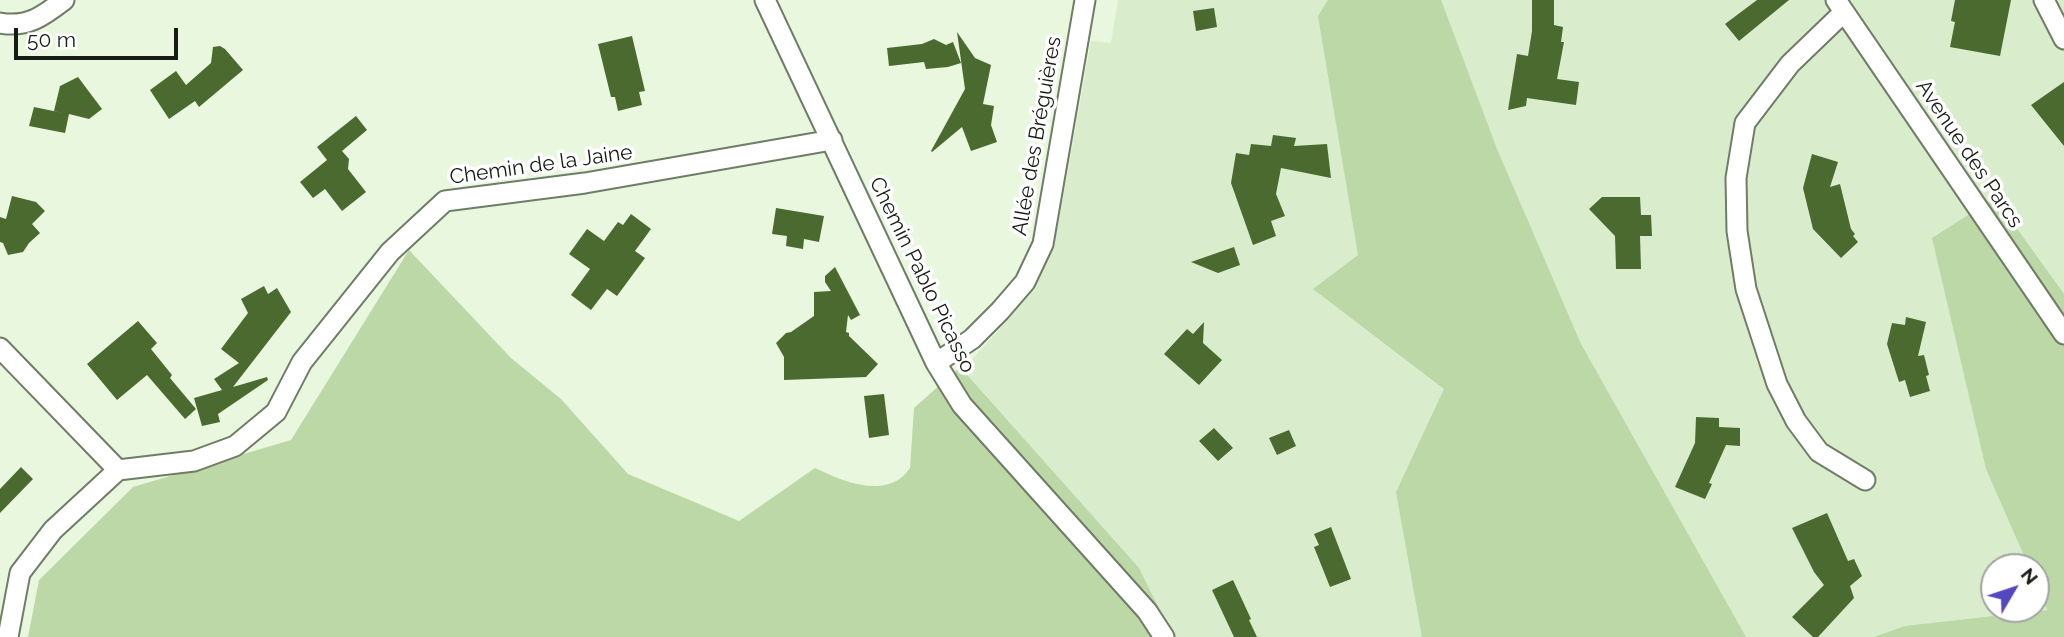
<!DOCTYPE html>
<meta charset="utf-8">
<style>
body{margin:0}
#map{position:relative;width:2064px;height:637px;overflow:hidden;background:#e8f7de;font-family:Raleway,sans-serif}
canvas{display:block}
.north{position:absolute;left:1980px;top:553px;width:70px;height:70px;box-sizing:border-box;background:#fff;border:2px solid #a2a4a1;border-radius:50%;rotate:51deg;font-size:19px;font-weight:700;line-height:28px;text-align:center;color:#161c13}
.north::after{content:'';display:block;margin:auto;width:24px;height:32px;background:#5548bf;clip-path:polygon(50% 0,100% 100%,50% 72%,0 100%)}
.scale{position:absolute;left:14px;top:28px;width:164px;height:32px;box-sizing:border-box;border:4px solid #161c13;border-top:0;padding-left:9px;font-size:21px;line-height:24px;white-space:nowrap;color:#161c13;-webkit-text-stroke:5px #fff;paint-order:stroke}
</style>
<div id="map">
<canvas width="2064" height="637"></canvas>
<div class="north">N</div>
<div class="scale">50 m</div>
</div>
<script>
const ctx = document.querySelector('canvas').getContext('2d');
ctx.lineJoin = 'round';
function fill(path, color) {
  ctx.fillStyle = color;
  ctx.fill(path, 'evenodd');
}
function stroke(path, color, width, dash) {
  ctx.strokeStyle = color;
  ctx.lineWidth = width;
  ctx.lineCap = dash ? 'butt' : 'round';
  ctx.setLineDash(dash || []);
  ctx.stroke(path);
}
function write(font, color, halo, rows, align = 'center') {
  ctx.font = font + ' Raleway,sans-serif';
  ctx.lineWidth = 7;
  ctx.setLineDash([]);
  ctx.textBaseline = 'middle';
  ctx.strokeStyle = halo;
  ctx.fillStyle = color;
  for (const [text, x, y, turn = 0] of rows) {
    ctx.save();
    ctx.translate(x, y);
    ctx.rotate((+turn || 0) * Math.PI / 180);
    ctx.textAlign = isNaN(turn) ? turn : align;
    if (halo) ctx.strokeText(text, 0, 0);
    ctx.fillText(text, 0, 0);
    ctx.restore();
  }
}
const built = new Path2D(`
 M1118 0H2064V637H1164L949 384 1008 320 1040 277 1058 227 1091 41 1111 43ZM1994 567H2036V609H1994Z`);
const green = new Path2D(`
 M1328 0H1441L1497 149 1581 344 1746 637H1422L1396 492 1444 389 1313 289 1358 255 1318 16Z
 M1995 198 2064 294V637H1874L1905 626 2047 610 2036 584V567H2029L1986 469 1932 238Z
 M409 250 511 358 561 399 628 474 739 521 815 468C838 479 873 495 898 480 902 478 907 472 910 468L914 408 960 367 1139 568 1173 637H28L39 580 133 487 291 440Z`);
const building = new Path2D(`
 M1532 0H1554V25L1563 27 1561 42H1564L1557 79 1579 82 1576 105 1527 98 1526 106 1508 110 1517 54 1528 56 1532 31Z
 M1757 0H1789L1739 41 1725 24Z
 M1955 0H2011L2000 56 1950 47 1955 22 1951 21Z
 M1214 8 1217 27 1196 31 1193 11Z
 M957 32 975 58 991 65 983 104 994 106 991 125 997 142 971 151 962 127 932 152 931 151 965 89Z
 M632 36 645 91 639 92 642 105 618 111 615 97H611L598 44Z
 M934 39 946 45 953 42 961 63 948 67 926 69 924 62 889 66 887 48 922 44Z
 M220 46 225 49 243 70 199 107 195 101 169 119 150 90 176 71 186 85 211 63 213 47Z
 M78 77 102 109 89 119 69 114 65 133 29 126 34 107 63 113 54 111 60 86Z
 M2064 82V146L2031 105Z
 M356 116 367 130 342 151 349 159 348 169 366 192 342 211 325 189 313 198 300 182 327 160 317 147Z
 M1273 135 1296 138 1294 146 1327 144 1331 178 1281 168 1276 194 1285 216 1271 221 1276 236 1253 245 1231 183 1236 153 1249 155 1251 144 1271 146Z
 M1812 154 1838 162 1830 187 1840 184 1851 229 1855 234 1853 236 1858 242 1841 258 1813 229 1803 188Z
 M12 196 36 202 45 211 32 224 40 233 29 243 23 252 8 255 3 243 0 242V217L6 219Z
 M1602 197H1640L1641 215H1651L1652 236H1640L1641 269H1616L1615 236 1589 209Z
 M776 208 824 216 819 242 804 239 803 249 786 246 787 236 772 234Z
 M631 214 651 229 635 251 645 258 617 296 607 289 591 310 571 295 590 269 569 254 587 229 604 241 618 222 623 225Z
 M1234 247 1240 265 1218 273 1191 262Z
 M835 267 860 315 851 320 848 315 846 332 849 333V336L878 364 866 377 784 380V357L776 343 786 333 791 332 814 316V292L831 291 825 282V276Z
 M264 286 268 294 277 288 291 312 233 387 267 377 268 380 218 414 220 422 202 426 194 398 222 390 214 379 239 363 221 349 248 313 241 299Z
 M1906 317 1926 322 1918 356 1924 355 1929 375 1926 376 1930 391 1910 397 1905 380 1899 382 1887 344 1892 323 1905 325Z
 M138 321 157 343 151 349 172 375 170 378 196 409 185 419 147 375 117 400 87 364Z
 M1204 322 1203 343 1222 360 1199 385 1164 354 1187 329 1193 334Z
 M884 394 889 435 869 438 864 396Z
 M1696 417 1719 418V427L1740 428V446L1726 445 1709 483 1712 484 1705 499 1675 487 1695 443Z
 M1214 428 1233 448 1218 461 1199 441Z
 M1289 430 1296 446 1277 455 1269 438Z
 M21 467 33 479 0 513V489Z
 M1827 513 1848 561 1854 559 1862 576 1850 586 1854 598 1818 637H1813L1792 617 1824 585 1814 572 1792 528Z
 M1331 527 1351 579 1330 587 1314 547 1319 545 1314 534Z
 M1233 580 1251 619 1249 620 1257 637H1234L1212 590Z`);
const minor = new Path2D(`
 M765 0 936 363 962 405 1147 611 1164 637
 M1836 0 2064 334
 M2044 0 2064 39
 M1844 12 1790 64 1745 123 1736 178 1737 231 1746 289 1777 384 1796 421 1819 452 1865 480
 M0 23C28 28 43 16 64 0
 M0 348 118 470
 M936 363 972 339 1000 311 1025 282 1043 244 1085 0
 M8 637 20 573 53 530 118 470 194 461 235 446 276 412 302 362 390 252 445 201 585 183 832 140`);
const streetNames = [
 ["Allée des Bréguières",1037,136,-80],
 ["Avenue des Parcs",1969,154,56],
 ["Chemin de la Jaine",541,165,-8],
 ["Chemin Pablo Picasso",922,275,64]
];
fill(built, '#d9eccc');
fill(green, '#bcd8a7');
fill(building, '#4b6a30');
stroke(minor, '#6f7d66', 23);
stroke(minor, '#fff', 19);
write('21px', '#161c13', '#fff', streetNames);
</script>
